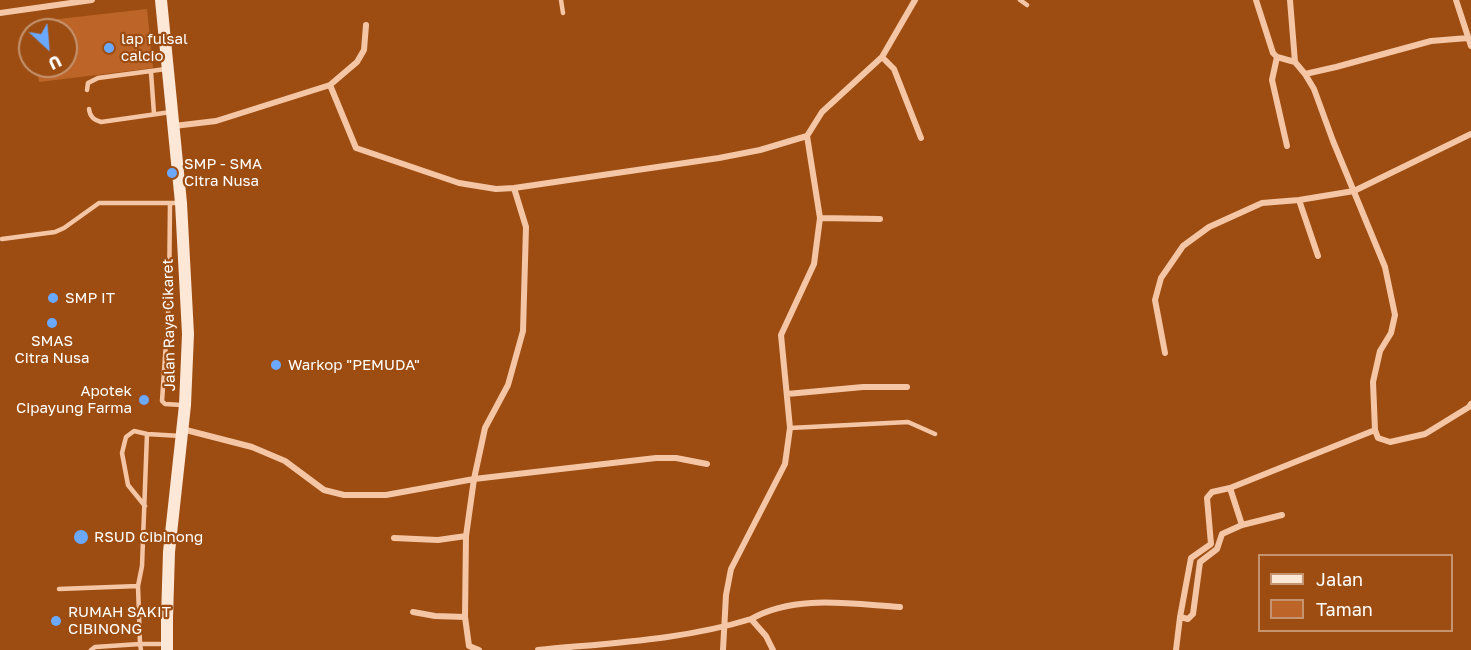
<!DOCTYPE html>
<style>
body{margin:0}
#map{position:relative;width:1471px;height:650px;overflow:hidden;background:#9d4d11;font-family:"Golos Text",sans-serif}
canvas{display:block}
.legend{position:absolute;left:1258px;top:554px;width:195px;height:78px;box-sizing:border-box;background:#9d4d11;border:2px solid #c49470;margin:0;padding:8px 10px;list-style:none;font-size:18px;color:#fff}
.legend li{display:flex;align-items:center;gap:12px;height:30px}
.legend b{width:30px;border:2px solid #c49470}
.north{position:absolute;left:18px;top:18px;width:60px;height:60px;box-sizing:border-box;background:#9d4d11;border:2px solid #c49470;border-radius:50%;rotate:154deg;font-size:16px;font-weight:700;line-height:24px;text-align:center;color:#fff}
.north::after{content:'';display:block;margin:auto;width:21px;height:27px;background:#6aa9ff;clip-path:polygon(50% 0,100% 100%,50% 72%,0 100%)}
</style>
<div id="map">
<canvas width="1471" height="650"></canvas>
<ul class="legend">
<li><b style="height:8px;background:#fde7d6"></b>Jalan</li>
<li><b style="height:16px;background:#bd6528"></b>Taman</li>
</ul>
<div class="north">U</div>
</div>
<script>
const ctx = document.querySelector('canvas').getContext('2d');
ctx.lineJoin = 'round';
function fill(path, color) {
  ctx.fillStyle = color;
  ctx.fill(path, 'evenodd');
}
function stroke(path, color, width, dash) {
  ctx.strokeStyle = color;
  ctx.lineWidth = width;
  ctx.lineCap = dash ? 'butt' : 'round';
  ctx.setLineDash(dash || []);
  ctx.stroke(path);
}
function write(font, color, halo, rows, align = 'center') {
  ctx.font = font + ' "Golos Text",sans-serif';
  ctx.lineWidth = 4.5;
  ctx.setLineDash([]);
  ctx.textBaseline = 'middle';
  ctx.strokeStyle = halo;
  ctx.fillStyle = color;
  for (const [text, x, y, turn = 0] of rows) {
    ctx.save();
    ctx.translate(x, y);
    ctx.rotate((+turn || 0) * Math.PI / 180);
    ctx.textAlign = isNaN(turn) ? turn : align;
    if (halo) ctx.strokeText(text, 0, 0);
    ctx.fillText(text, 0, 0);
    ctx.restore();
  }
}
const green = new Path2D(`
 M147 9 153 68 39 82 37 66H66V30H33L32 22Z`);
const lane = new Path2D(`
 M561 0 563 13
 M1020 0 1027 5
 M151 72 154 114
 M87 90 88 83 98 78 166 69
 M89 109C90 117 94 120 101 122L171 112
 M170 203 169 299 162 401 165 404 182 405
 M2 239 55 232 64 228 99 203H179
 M790 428 908 422 935 434
 M147 434 142 566 138 586 140 644H160
 M145 506 128 485 122 453 126 437 134 431 147 434 181 436
 M59 589 138 586
 M91 650 95 647 140 644 141 650`);
const street = new Path2D(`
 M1256 0 1273 53 1277 57 1295 62 1305 74 1314 89 1333 141 1385 267 1395 315 1391 333 1380 351 1373 382 1375 430 1378 438 1390 442 1425 434 1469 407 1471 404
 M1290 0 1295 62
 M1456 0 1471 46
 M0 13 92 0
 M882 57 894 69 921 138
 M1277 57 1272 80 1287 146
 M1305 74 1336 67 1431 41 1468 38
 M330 85 356 148 459 183 496 189 514 188 719 158 760 150 807 136
 M174 126 216 121 330 85 357 62 364 50 366 25
 M807 136 822 112 882 57 915 0
 M1299 200 1318 256
 M820 218 880 219
 M1165 353 1155 300 1161 278 1183 246 1209 227 1262 203 1299 200 1354 191 1471 134
 M787 394 863 387H907
 M182 429 252 447 285 461 324 490 344 495H386L474 479 656 458H676L707 464
 M1242 525 1282 515
 M394 538 438 540 466 536
 M413 612 435 616 465 617
 M1180 617 1191 558 1211 544 1207 498 1212 492 1230 488
 M751 619C795 594 851 604 900 607
 M479 650 469 646 465 617 466 536 474 479 485 428 508 385 523 331 526 227 514 188
 M538 650C609 643 683 640 751 619L766 636 773 650
 M723 650 726 595 731 569 785 464 790 428 781 335 814 264 820 218 807 136
 M1176 650 1180 617 1188 619 1193 614 1200 562 1217 549 1222 534 1242 525 1230 488 1375 430`);
const secondary = new Path2D(`
 M161 0 181 203 188 334 185 405 169 552 167 618V650`);
const markers = [
 [109,48,6,"#6aa9ff"],
 [172,173,6,"#6aa9ff"],
 [53,298,6,"#6aa9ff"],
 [52,323,6,"#6aa9ff"],
 [276,365,6,"#6aa9ff"],
 [144,400,6,"#6aa9ff"],
 [81,537,8,"#6aa9ff"],
 [56,621,6,"#6aa9ff"]
];
const poiNames = [
 ["lap fulsal",121,39],
 ["calcio",121,56],
 ["SMP - SMA",184,164],
 ["Citra Nusa",184,181],
 ["SMP IT",65,298],
 ["SMAS",52,341,"center"],
 ["Citra Nusa",52,358,"center"],
 ["Warkop \"PEMUDA\"",288,365],
 ["Apotek",132,391,"right"],
 ["Cipayung Farma",132,408,"right"],
 ["RSUD Cibinong",94,537],
 ["RUMAH SAKIT",68,612],
 ["CIBINONG",68,629]
];
const streetNames = [
 ["Jalan Raya Cikaret",169,325,-91]
];
fill(green, '#bd6528');
stroke(lane, '#f5c6a6', 4.5);
stroke(street, '#f5c6a6', 6);
stroke(secondary, '#fde7d6', 12);
for (const [x, y, r, color] of markers) {
  const dot = new Path2D();
  dot.arc(x, y, r, 0, 2 * Math.PI);
  ctx.fillStyle = color;
  ctx.fill(dot);
  stroke(dot, '#9d4d11', 2);
}
write('15px', '#fff', '#9d4d11', poiNames, 'left');
write('15px', '#fff', '#9d4d11', streetNames);
</script>
